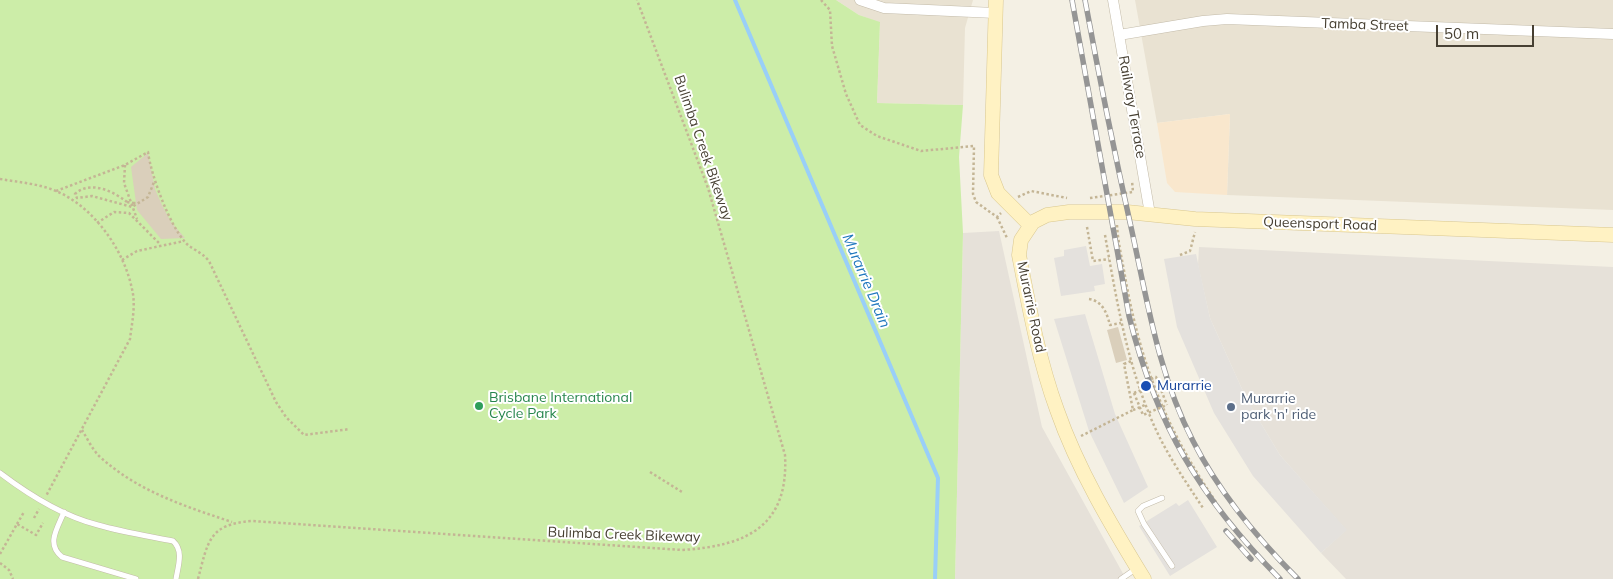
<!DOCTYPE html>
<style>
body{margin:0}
#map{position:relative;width:1613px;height:579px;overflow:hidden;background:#f4f0e4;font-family:Mulish,sans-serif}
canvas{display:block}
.scale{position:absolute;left:1436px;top:25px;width:98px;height:22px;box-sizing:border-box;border:2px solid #474033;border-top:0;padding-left:6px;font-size:15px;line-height:18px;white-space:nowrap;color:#474033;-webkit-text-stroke:4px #fff;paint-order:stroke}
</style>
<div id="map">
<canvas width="1613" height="579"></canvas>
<div class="scale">50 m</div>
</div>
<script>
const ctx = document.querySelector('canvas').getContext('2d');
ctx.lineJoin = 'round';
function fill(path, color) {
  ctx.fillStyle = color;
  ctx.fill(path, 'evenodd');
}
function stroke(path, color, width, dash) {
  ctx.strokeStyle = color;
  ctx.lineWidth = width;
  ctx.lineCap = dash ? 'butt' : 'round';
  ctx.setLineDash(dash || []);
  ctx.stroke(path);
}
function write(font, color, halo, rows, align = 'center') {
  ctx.font = font + ' Mulish,sans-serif';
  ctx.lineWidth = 4;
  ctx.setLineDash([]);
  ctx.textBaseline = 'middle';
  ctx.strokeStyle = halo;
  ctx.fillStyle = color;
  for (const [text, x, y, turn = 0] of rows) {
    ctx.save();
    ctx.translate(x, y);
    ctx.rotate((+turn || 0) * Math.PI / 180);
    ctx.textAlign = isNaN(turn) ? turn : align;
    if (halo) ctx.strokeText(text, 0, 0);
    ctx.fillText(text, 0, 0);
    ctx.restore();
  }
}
const residential = new Path2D(`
 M836 0H973L965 28 963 105 877 103 880 23 859 15Z
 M1135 0H1613V210L1227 195 1230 114 1157 123Z`);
const commercial = new Path2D(`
 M1230 114 1227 195 1175 192 1167 183 1157 123Z`);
const industrial = new Path2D(`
 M999 231 1042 427 1126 579H955L963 233Z
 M1199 247 1613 267V579H1346L1321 553 1346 530 1280 455 1247 400 1210 318 1198 265Z`);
const green = new Path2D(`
 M0 0H836L859 15 880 22 877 103 963 105 959 157 963 233 955 579H0Z`);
const parking = new Path2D(`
 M1086 246 1090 266 1102 264 1105 284 1094 286 1095 291 1061 296 1054 258 1064 256V250Z
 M1196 254 1210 318 1247 400 1280 455 1347 530 1321 553 1253 476 1214 413 1177 327 1164 259Z
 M1085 314 1115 414 1148 487 1124 503 1089 431 1054 319Z
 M1188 500 1217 547 1170 576 1139 526 1176 503 1179 506Z`);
const stream = new Path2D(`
 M735 0 938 478 935 579`);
const building = new Path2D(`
 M148 153 155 189 162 205 171 222 185 238 161 239 137 210 131 167Z
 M1118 327 1127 360 1116 363 1107 330Z`);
const path = new Path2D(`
 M821 0 830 10 832 46 846 94 860 125 877 136 921 151 974 146 973 194 976 202 997 217 1001 213
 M125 165 124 183 137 219
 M0 179C18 182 40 184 56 191 94 207 124 250 132 289 136 305 132 322 130 339L46 496
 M56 191 125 165 148 152C151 175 169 224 185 242 192 250 201 251 209 261L276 402 286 417 304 435 350 429
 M1018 197 1031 191 1067 198
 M1090 198 1133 192 1132 181
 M127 202C113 191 90 180 75 194L77 198 92 196 132 207 148 197 154 182
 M133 203H136
 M997 217 1007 238
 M97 223 114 212 129 213 160 244
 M1117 225C1118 244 1123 263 1126 282 1142 368 1167 430 1216 502
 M1087 227 1093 261 1109 259
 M1105 235C1116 297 1126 358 1150 416 1163 449 1184 479 1203 508
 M1180 255 1190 251 1195 232
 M122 260 137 251 184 241
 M1089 299C1103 301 1107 314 1110 325L1121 323
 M1151 379 1156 377 1167 405
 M1134 393 1141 390
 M1133 410 1145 405
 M82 430C87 438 92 449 99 456 137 491 184 506 232 522
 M1081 436 1133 410 1124 364 1131 361
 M650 472 682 492
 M34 518 39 509
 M17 524 24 512
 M0 554 17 524 36 535 43 523
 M0 563 9 570 13 579
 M198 579C208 541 209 524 252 521L682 550C747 546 789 526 785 455L708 188 637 0`);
const lane = new Path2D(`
 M0 473C29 495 62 516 98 525 122 532 148 536 173 541 184 551 178 566 176 579
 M1162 498 1143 506 1138 511 1144 524 1172 566
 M64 512C57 529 46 544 62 557L136 579
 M1121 579 1137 568`);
const street = new Path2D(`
 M860 0 884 8 995 13
 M1113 0 1150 214
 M1119 35 1203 21 1227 19 1613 34`);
const secondary = new Path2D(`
 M996 0 991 175 998 193 1030 225
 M1144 579C1111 525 1078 470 1057 410 1039 361 1029 307 1019 255L1021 240 1033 222 1047 215 1069 212H1127L1195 219 1613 235`);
const rail = new Path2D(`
 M1072 0 1129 316C1156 425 1201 499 1280 579
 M1085 0C1099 76 1114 151 1131 227 1147 299 1158 374 1193 441 1219 492 1257 538 1298 579
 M1226 531 1251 559`);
const pathBridge = new Path2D(`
 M127 202 133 203
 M1134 393 1143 415 1167 405`);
const markers = [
 [1146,386,6,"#1a4fb4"],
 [479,406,5,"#2e9e5b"],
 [1231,407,5,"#5c6f8a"]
];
const streetNames = [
 ["Tamba Street",1365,25,2],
 ["Railway Terrace",1132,107,80],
 ["Bulimba Creek Bikeway",703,148,71],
 ["Queensport Road",1320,224,2],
 ["Murarrie Road",1031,307,78],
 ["Bulimba Creek Bikeway",624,535,2]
];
const transitNames = [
 ["Murarrie",1157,386]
];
const leisureNames = [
 ["Brisbane International",489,398],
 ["Cycle Park",489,414]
];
const serviceNames = [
 ["Murarrie",1241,399],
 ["park 'n' ride",1241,415]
];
const waterNames = [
 ["Murarrie Drain",866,281,67]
];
fill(residential, '#e9e2d2');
fill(commercial, '#f9e7cd');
fill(industrial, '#e6e1d9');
fill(green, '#cceda8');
fill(parking, '#e4e1dd');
stroke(stream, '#99cff8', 4);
fill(building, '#dacfbb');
stroke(lane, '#c3bba9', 6);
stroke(street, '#c3bba9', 11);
stroke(secondary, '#d9c78f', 15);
stroke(path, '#c4b595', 2.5, [2.5, 2.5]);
stroke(lane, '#fff', 5);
stroke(street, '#fff', 10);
stroke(secondary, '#fff2c3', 14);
stroke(rail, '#959595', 5.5);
stroke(rail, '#fff', 4, [11]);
stroke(pathBridge, '#c4b595', 2.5, [2.5, 2.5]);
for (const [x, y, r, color] of markers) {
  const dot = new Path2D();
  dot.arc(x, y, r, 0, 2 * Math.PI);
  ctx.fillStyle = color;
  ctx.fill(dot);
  stroke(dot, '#fff', 2);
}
write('14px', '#474033', '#fff', streetNames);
write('14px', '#164399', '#fff', transitNames, 'left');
write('14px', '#27864d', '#fff', leisureNames, 'left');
write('14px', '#4e5e75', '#fff', serviceNames, 'left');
write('italic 15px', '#2178be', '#fff', waterNames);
</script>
